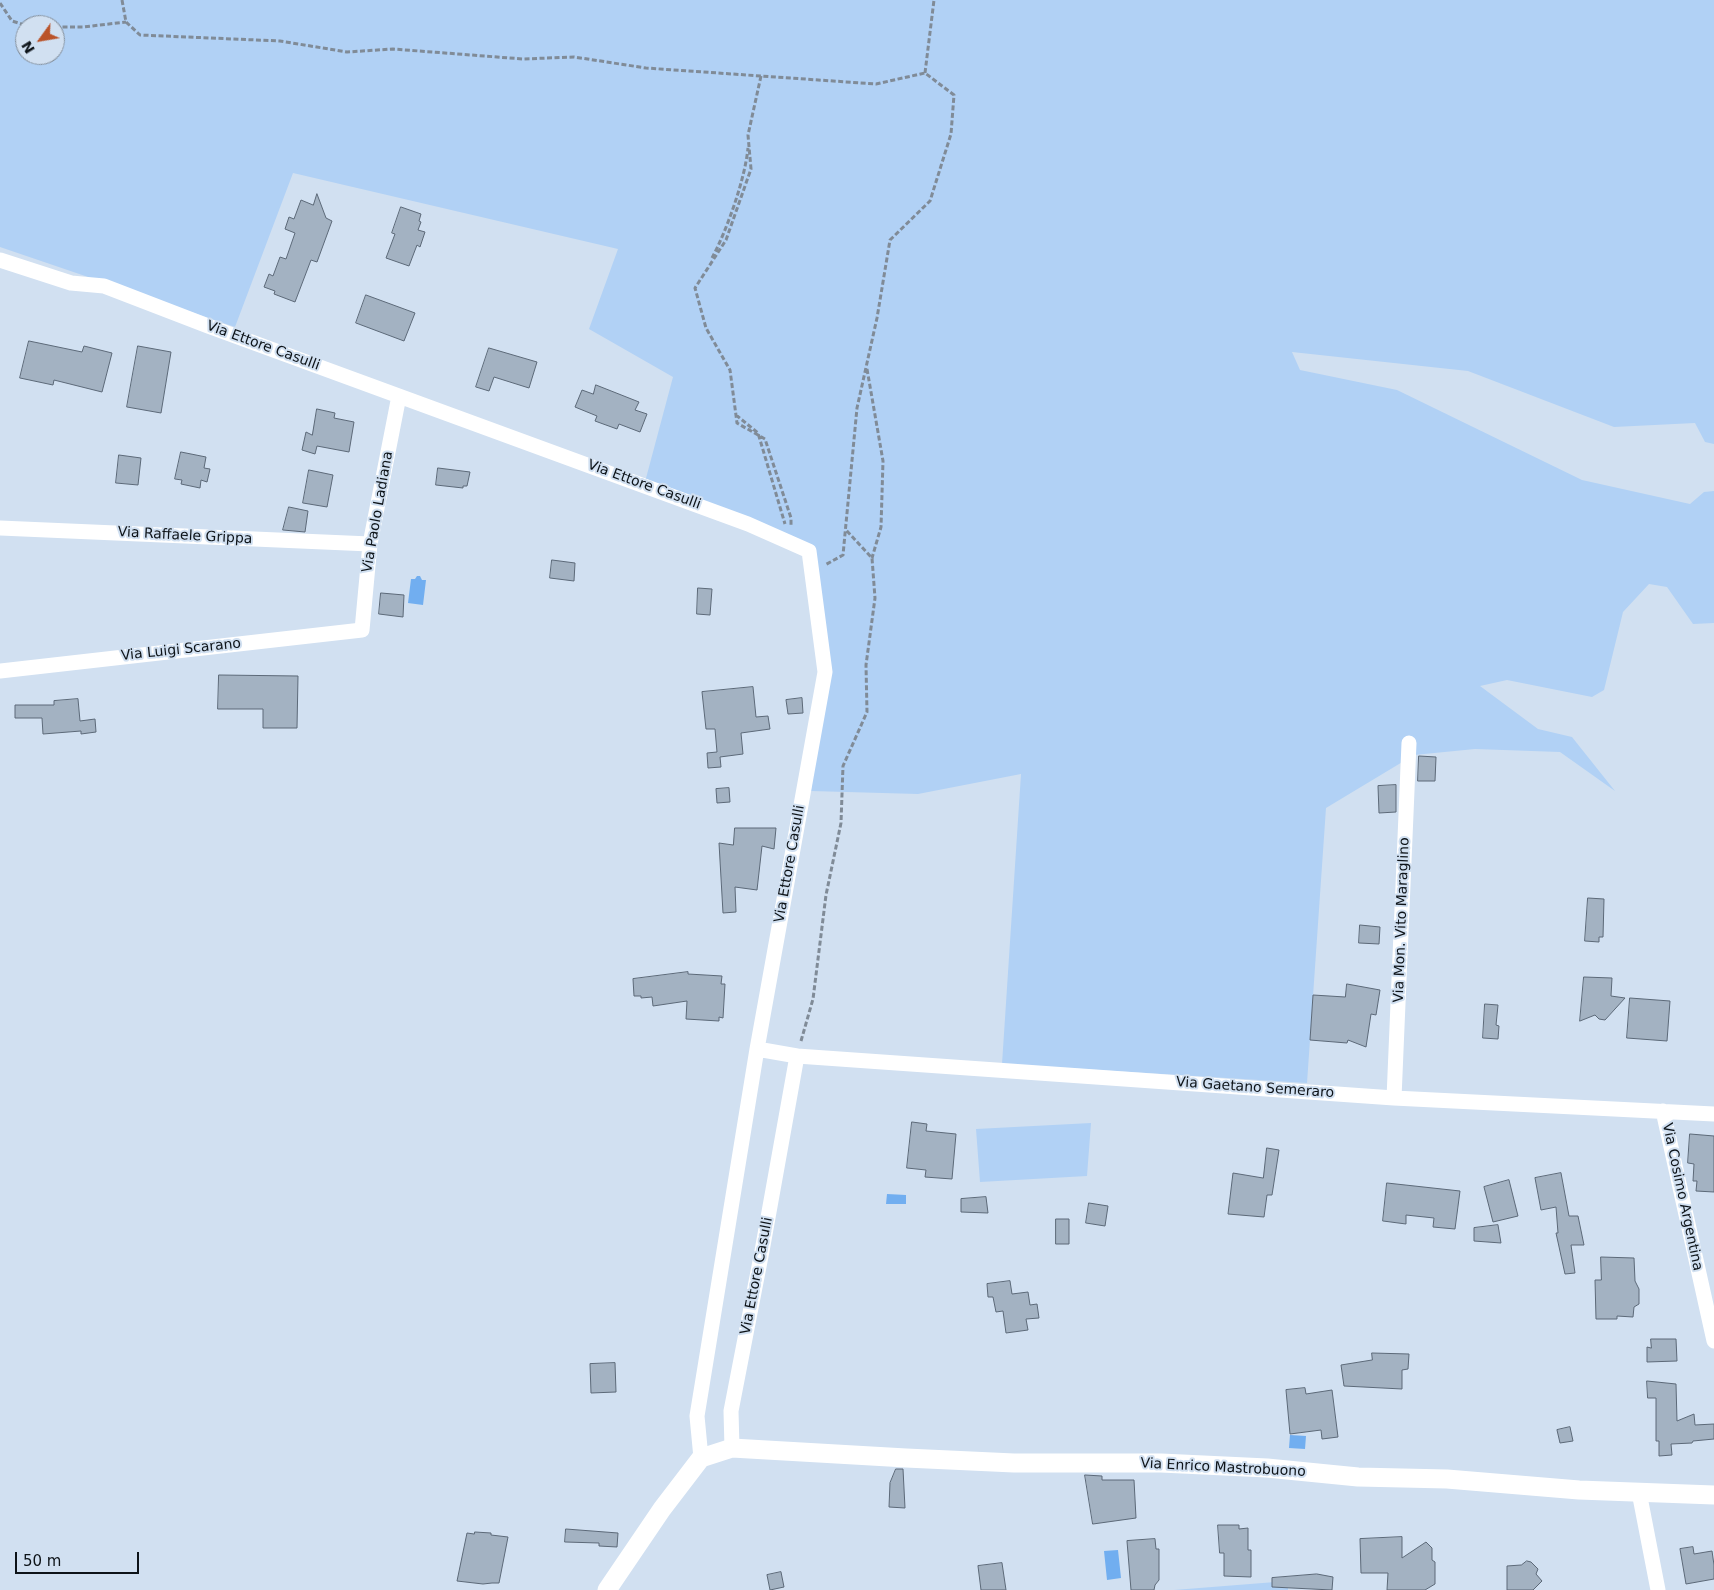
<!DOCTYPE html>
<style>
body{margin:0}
#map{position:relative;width:1714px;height:1590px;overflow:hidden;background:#d1e0f1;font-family:"DejaVu Sans",sans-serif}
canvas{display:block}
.north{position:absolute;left:15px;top:15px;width:50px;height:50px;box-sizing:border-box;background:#d1e0f1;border:1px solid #838e9a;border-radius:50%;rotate:238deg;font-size:14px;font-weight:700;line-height:20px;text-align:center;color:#0d1318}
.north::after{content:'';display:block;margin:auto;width:18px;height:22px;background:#ba5329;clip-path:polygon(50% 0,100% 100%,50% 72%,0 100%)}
.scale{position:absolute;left:15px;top:1552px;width:124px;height:22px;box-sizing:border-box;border:2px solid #0d1318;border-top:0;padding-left:6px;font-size:15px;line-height:18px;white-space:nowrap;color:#0d1318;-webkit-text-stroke:4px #d1e0f1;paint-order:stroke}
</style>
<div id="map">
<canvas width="1714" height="1590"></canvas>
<div class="north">N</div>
<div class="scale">50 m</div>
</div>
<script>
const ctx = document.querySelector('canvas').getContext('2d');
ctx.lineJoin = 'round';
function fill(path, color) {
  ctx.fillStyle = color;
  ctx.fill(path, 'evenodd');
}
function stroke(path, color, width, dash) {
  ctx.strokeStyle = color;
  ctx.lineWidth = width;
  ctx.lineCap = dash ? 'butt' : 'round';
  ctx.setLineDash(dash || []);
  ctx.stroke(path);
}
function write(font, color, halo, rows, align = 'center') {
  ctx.font = font + ' "DejaVu Sans",sans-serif';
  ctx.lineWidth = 4;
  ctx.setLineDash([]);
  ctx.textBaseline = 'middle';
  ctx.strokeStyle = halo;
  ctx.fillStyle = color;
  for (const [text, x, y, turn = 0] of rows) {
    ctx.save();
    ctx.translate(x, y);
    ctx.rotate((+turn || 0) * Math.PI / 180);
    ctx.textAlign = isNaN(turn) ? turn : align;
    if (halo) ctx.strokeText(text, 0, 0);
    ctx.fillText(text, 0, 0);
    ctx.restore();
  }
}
const green = new Path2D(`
 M0 0H1714V444L1705 442 1695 423 1614 427 1468 371 1292 352 1300 370 1397 390 1582 480 1690 504 1704 492 1714 491V623L1693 624 1667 587 1649 584 1623 612 1604 690 1592 697 1507 680 1480 686 1538 729 1572 737 1615 791 1560 752 1475 749 1414 755 1326 808 1307 1083 1002 1064 1021 774 918 794 811 791 828 670 811 553 645 482 673 377 589 329 618 249 293 173 235 327 0 247ZM25 25H55V55H25Z
 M1091 1123 1087 1176 980 1182 976 1129Z
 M1288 1581V1590H1174Z`);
const water = new Path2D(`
 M417 576H420L422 580H426L423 605 408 603 411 579H415Z
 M887 1194 906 1195V1204H886Z
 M1290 1435 1306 1436 1305 1449 1289 1448Z
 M1118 1550 1121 1578 1107 1580 1104 1551Z`);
const building = new Path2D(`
 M317 194 326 218 332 221 317 262 311 260 295 302 274 294 275 291 264 287 269 274 273 276 280 257 286 259 295 233 285 229 289 217 294 219 301 200 313 205Z
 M401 207 421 214 419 221 421 222 418 230 425 232 420 247 417 245 409 266 386 258 395 234 392 233Z
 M366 295 415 313 404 341 356 323Z
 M29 341 82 352 84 346 112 353 102 392 54 380 53 385 20 378Z
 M138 346 171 352 161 413 127 407Z
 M489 348 537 362 529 388 494 377 489 391 476 387Z
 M596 385 639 402 635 410 647 414 640 432 619 424 617 429 595 421 597 416 575 407 582 390 593 394Z
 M317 409 335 413 334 418 354 422 349 452 317 446 315 454 302 450 306 432 312 435Z
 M181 452 206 457 204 468 210 469 207 482 201 480 200 488 181 484 182 480 175 479Z
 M119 455 141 458 138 485 116 483Z
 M438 468 470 472 467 486H463V488L436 485Z
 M309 470 333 475 327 507 303 503Z
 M289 507 308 511 305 532 283 530Z
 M552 560 575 563 574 581 550 578Z
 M698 588 712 589 710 615 697 614Z
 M381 593 404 595 403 617 379 614Z
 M219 675 298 676 297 728H263V709H218Z
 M753 687 756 717 768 716 770 729 741 733 743 754 720 757 721 767 708 768 707 753 717 752 715 729H706L702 692Z
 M802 698 803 713 788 714 786 700Z
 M78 699 80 721 95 719 96 732 81 734V731L43 734 42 718H15V705H54V701Z
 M1419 756 1436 757 1435 781H1418Z
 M1396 785V812L1379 813 1378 786Z
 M729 788 730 802 717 803 716 789Z
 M735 828H776L774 849 762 846 757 890 735 887 736 912 723 913 719 843 733 845Z
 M1588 898 1604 899 1603 937H1599V942L1585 941Z
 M1360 925 1380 927 1379 944 1359 943Z
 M688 972V974L722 976 721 984H725L723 1018 719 1017V1021L686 1019 687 1001 653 1006 652 997 641 998V996H634L633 979Z
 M1584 977 1612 978 1611 996 1625 998 1605 1020 1599 1019 1595 1015 1580 1021Z
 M1347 984 1380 990 1376 1015 1371 1014 1366 1047 1348 1040 1347 1043 1310 1040 1313 995 1345 997Z
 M1630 998 1670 1001 1667 1041 1627 1038Z
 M1485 1004 1498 1005 1496 1025 1499 1026 1498 1039 1483 1038Z
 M912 1122 927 1124 926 1131 956 1134 952 1179 925 1177 926 1170 907 1168Z
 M1690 1134 1714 1136V1192L1696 1191 1697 1181H1693L1694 1164 1688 1163Z
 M1267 1148 1279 1150 1272 1195H1267L1264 1217 1228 1214 1233 1173 1263 1178Z
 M1561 1173 1569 1216H1578L1584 1245H1571L1575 1273 1565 1274 1556 1233H1558L1556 1207 1541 1210 1535 1178Z
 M1509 1180 1518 1216 1493 1222 1484 1187Z
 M1387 1183 1460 1191 1455 1229 1433 1227 1434 1218 1406 1215V1224L1383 1221Z
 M986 1197 988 1213 961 1212V1199Z
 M1089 1203 1108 1206 1105 1226 1086 1223Z
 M1056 1219H1069V1244H1056Z
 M1498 1225 1501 1243 1474 1241V1228Z
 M1601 1257 1634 1258 1635 1281 1639 1289V1304L1634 1307 1633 1317 1617 1316V1319H1596L1595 1280H1601Z
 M1010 1281 1012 1294 1028 1292 1030 1305 1037 1304 1039 1318 1026 1319 1028 1330 1006 1333 1003 1311 996 1312 993 1297H988L987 1284Z
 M1651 1339H1676L1677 1361 1647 1362V1347L1651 1348Z
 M1372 1353 1409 1354 1408 1369 1402 1370V1389L1344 1386 1341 1365 1372 1360Z
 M615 1363 616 1392 591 1393 590 1364Z
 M1647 1381 1676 1384 1677 1421 1694 1414 1695 1425 1714 1424V1439L1693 1441 1692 1443 1671 1444 1672 1455 1659 1456V1441H1656V1398H1648Z
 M1305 1388 1306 1394 1332 1390 1338 1437 1322 1439 1321 1430 1290 1434 1286 1390Z
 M1570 1427 1573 1441 1560 1443 1557 1430Z
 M896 1469H903L905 1508 889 1507 890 1483Z
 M1085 1475 1102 1476V1480H1134L1136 1518 1093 1524Z
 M1218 1525H1239V1529L1248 1528V1550H1251V1577L1224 1576V1553H1220Z
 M566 1529 618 1533 617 1547 599 1546V1543L565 1542Z
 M475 1532 491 1533V1535L508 1537 499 1583H492L483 1584 457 1581 467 1533 474 1534Z
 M1402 1537V1558L1426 1542 1432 1548V1560L1435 1562V1584L1425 1590H1387L1388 1573H1361L1360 1539Z
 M1155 1539 1156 1549H1159V1580L1155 1585 1154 1590H1131L1127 1541Z
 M1693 1547 1694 1554 1712 1551 1714 1565V1579L1686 1584 1680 1549Z
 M1527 1561 1531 1562 1538 1569 1536 1574 1542 1581 1533 1590H1507V1566L1521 1565Z
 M1002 1563 1006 1590H981L978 1566Z
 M781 1572 784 1587 770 1590 767 1575Z
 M1317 1574 1333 1577 1332 1590 1272 1587V1578Z`);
const path = new Path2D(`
 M122 0 126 22 140 35 280 41 347 52 393 49 523 59 574 57 646 68 876 84 925 73 954 95 951 134 930 201 890 240 877 318 857 408 843 555 825 565
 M0 3 12 21 25 25
 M55 27H83L126 22
 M925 73 934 0
 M761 76 748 135 751 169 726 240 695 288 706 328 730 370 737 423 765 439 791 518V526
 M712 258C727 230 745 179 748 148
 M867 369 883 461 881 527 872 558
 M736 415 758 433 785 524
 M801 1041 813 999 826 895 841 823 843 766 867 712 866 665 875 598 872 558 846 530`);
const minor = new Path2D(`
 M0 260 71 283 104 286 208 326 748 524 809 551 825 672 757 1049 697 1416 701 1458
 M0 528 370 544
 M0 671 362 630 370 544 399 396
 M797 1056 1394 1098 1714 1114
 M1394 1098 1409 743
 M1663 1111 1714 1341
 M732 1448 731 1411 762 1251 797 1056 757 1049
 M1639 1492 1658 1590`);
const tertiary = new Path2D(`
 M607 1590 662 1509 701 1458 732 1448 906 1458 1014 1463H1161L1267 1468 1358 1477 1447 1479 1579 1490 1714 1495`);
const streetNames = [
 ["Via Ettore Casulli",263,346,20],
 ["Via Ettore Casulli",644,485,20],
 ["Via Paolo Ladiana",378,512,-80],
 ["Via Raffaele Grippa",185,536,3],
 ["Via Luigi Scarano",181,650,-6],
 ["Via Ettore Casulli",790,864,-80],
 ["Via Mon. Vito Maraglino",1402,920,-88],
 ["Via Gaetano Semeraro",1255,1088,4],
 ["Via Cosimo Argentina",1682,1197,78],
 ["Via Ettore Casulli",757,1276,-79],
 ["Via Enrico Mastrobuono",1223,1468,3]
];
fill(green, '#b1d1f5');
fill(water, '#71aef0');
fill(building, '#a3b2c2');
stroke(building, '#5c6978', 1);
stroke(path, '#808b97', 3, [5, 2.5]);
stroke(minor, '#fff', 15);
stroke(tertiary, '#fff', 19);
write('14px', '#0d1318', '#d1e0f1', streetNames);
</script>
